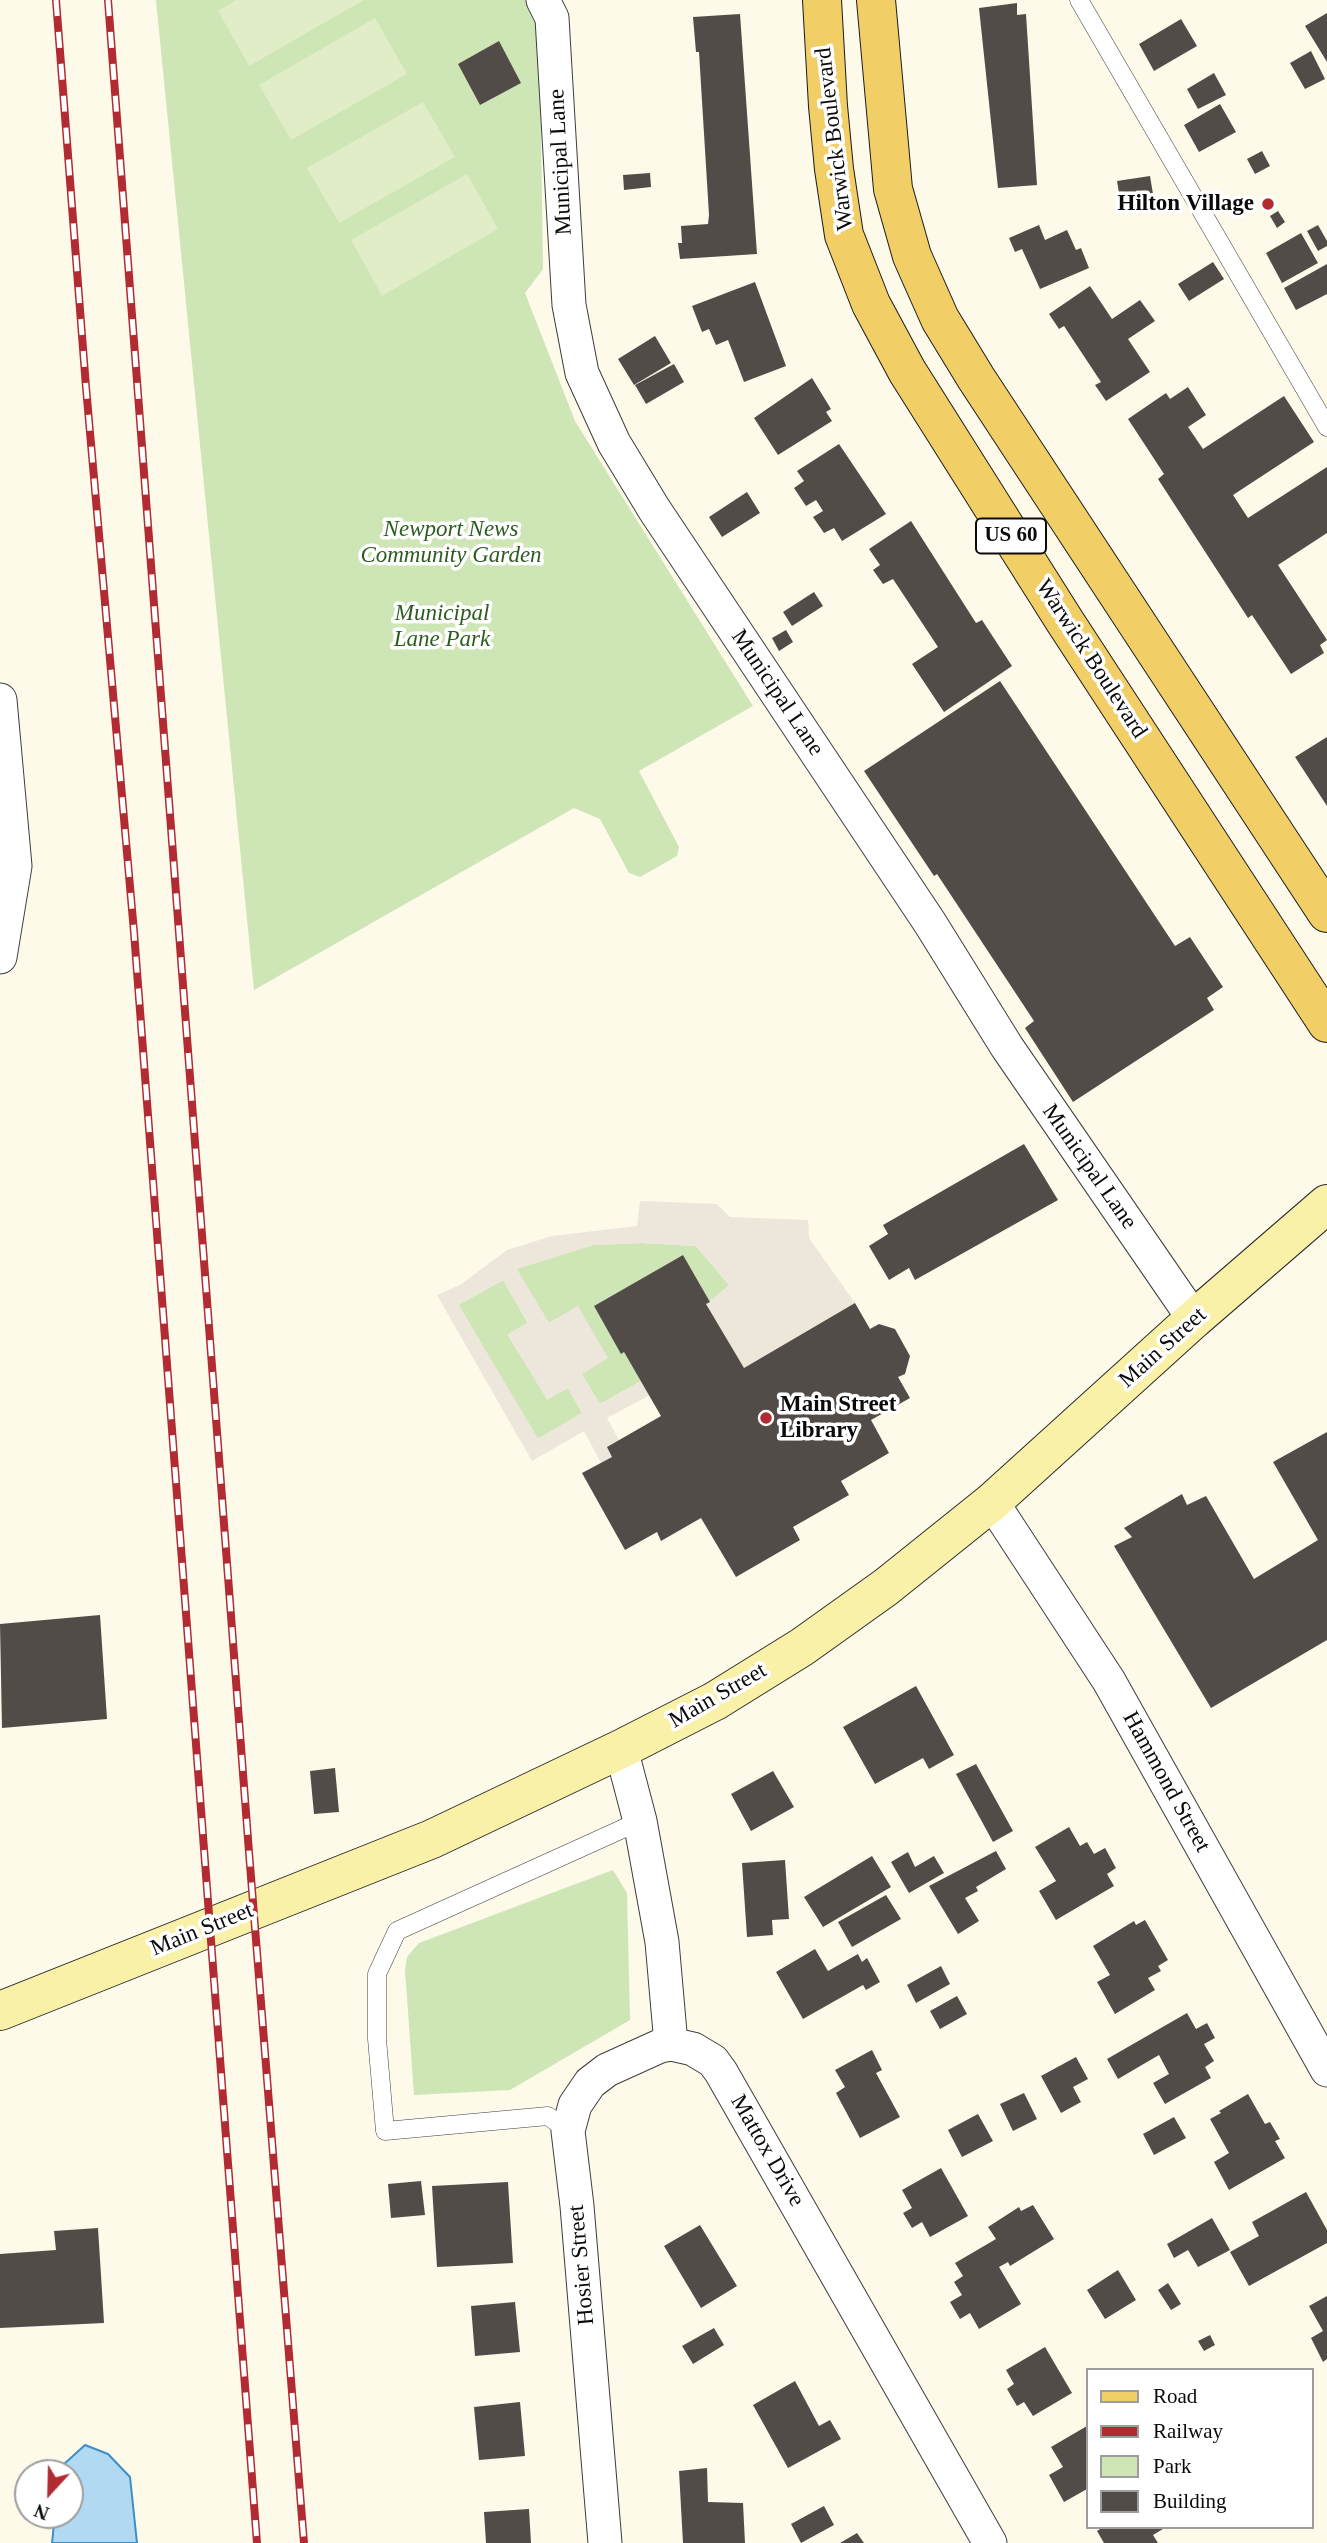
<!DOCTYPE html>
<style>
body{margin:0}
#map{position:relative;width:1327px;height:2543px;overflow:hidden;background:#fefae9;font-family:"Times New Roman",serif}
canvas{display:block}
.legend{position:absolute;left:1086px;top:2368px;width:228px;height:161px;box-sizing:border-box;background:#fff;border:2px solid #9d9d9d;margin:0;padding:9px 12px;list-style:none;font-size:21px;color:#0a0a0a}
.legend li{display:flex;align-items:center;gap:14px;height:35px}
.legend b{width:35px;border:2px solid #9d9d9d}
.north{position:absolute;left:14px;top:2459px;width:70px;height:70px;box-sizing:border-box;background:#fff;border:2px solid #9d9d9d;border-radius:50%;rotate:202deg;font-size:19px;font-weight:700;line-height:28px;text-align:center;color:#0a0a0a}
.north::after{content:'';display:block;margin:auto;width:24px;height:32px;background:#b22b32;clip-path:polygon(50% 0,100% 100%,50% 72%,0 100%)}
</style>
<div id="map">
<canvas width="1327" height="2543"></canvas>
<ul class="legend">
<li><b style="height:9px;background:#f1cf66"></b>Road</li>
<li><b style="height:9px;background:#b22b32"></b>Railway</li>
<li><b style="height:19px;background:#cee5b6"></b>Park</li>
<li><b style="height:19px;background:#524c48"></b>Building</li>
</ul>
<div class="north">N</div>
</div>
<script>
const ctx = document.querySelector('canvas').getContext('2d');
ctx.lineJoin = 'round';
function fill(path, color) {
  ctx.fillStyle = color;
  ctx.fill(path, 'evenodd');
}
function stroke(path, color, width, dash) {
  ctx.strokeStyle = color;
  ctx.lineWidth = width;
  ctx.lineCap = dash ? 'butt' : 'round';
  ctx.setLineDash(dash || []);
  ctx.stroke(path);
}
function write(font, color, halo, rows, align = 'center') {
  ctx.font = font + ' "Times New Roman",serif';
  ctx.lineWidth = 7;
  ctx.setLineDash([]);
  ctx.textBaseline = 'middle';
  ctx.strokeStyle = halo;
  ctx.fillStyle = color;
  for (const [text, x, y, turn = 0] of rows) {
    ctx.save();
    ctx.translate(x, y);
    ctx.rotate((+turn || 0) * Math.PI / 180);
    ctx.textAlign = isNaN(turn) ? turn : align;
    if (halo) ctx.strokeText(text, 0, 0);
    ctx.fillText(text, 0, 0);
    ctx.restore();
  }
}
const green = new Path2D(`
 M156 0H539L543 269 525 293 575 421 753 706 639 771 679 847 677 856 640 877 629 873 600 819 574 808 254 990Z
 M642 1243 696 1246 729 1285 710 1302 683 1255 594 1306 621 1353 624 1352 641 1381 600 1404 581 1374 607 1358 577 1307 549 1323 516 1269 593 1245Z
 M503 1280 528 1323 508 1335 547 1399 568 1388 582 1413 538 1439 458 1305Z
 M613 1870 627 1893 630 2020 510 2090 414 2095 405 1970 407 1957 419 1943Z`);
const pitch = new Path2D(`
 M236 0H364L249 66 218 11Z
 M375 18 407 74 291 140 259 85Z
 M423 102 455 157 339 223 307 168Z
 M467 174 498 229 382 296 351 240Z`);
const plaza = new Path2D(`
 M640 1201 717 1204 730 1217 808 1220 809 1238 855 1303 744 1368 706 1304 729 1285 696 1246 642 1243 593 1245 517 1269 549 1323 578 1306 608 1358 582 1374 600 1404 641 1381 650 1395 607 1418 619 1440 612 1457 601 1463 584 1431 532 1461 437 1295 460 1285 507 1250 552 1236 637 1226ZM503 1280 528 1322 508 1334 547 1400 568 1388 582 1413 538 1439 459 1305Z`);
const water = new Path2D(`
 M85 2445 108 2454 130 2477 137 2543H52L55 2515H70V2473H62L63 2465Z`);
const building = new Path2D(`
 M1017 3V15L1026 14 1037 185 998 188 979 8Z
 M1327 13V62L1305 26Z
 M740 14 757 254 680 259 678 243H682L681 226 708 224 709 215 699 52H696L693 17Z
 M1181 19 1197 46 1154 71 1139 44Z
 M499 41 521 83 480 105 458 64Z
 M1311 51 1325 79 1305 89 1290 63Z
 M1214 73 1226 95 1198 109 1187 89Z
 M1220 104 1236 132 1199 152 1184 125Z
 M1262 151 1270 166 1255 174 1247 159Z
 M650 173 651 187 624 190 623 175Z
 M1150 176 1153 194 1120 199 1117 181Z
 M1278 211 1285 222 1277 228 1270 216Z
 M1039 225 1045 240 1067 230 1076 250 1081 248 1089 268 1040 289 1022 249 1015 252 1009 238Z
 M1318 225 1327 241V246L1318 251 1307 231Z
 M1301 233 1318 263 1282 283 1266 253Z
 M1213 262 1224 279 1189 301 1178 284Z
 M1327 264V294L1296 310 1284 288Z
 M755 282 786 366 744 382 728 340 716 345 709 329 702 332 692 306Z
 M1090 286 1112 319 1140 300 1155 321 1128 339 1150 372 1106 401 1095 385 1101 382 1064 326 1059 329 1049 314Z
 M655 336 671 363 634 385 618 359Z
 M674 364 684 382 646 404 635 385Z
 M812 378 831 409 826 412 832 421 778 455 754 418Z
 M1188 387 1206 415 1188 427 1203 449 1284 396 1314 442 1233 495 1248 518 1327 467V533L1278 565 1327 640 1320 645 1324 653 1291 674 1252 615 1248 618 1158 479 1164 474 1128 419 1166 393 1170 399Z
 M839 444 886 514 842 541 834 528 824 533 813 517 823 511 816 500 806 506 794 488 804 481 797 471Z
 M747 492 760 513 722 537 709 517Z
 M911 521 976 623 982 620 1012 666 944 712 912 664 938 647 893 579 883 584 873 570 880 565 869 549Z
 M814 592 823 606 792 626 783 612Z
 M786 630 793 642 779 651 772 638Z
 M1000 681 1175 946 1190 937 1223 987 1207 998 1214 1010 1073 1102 1025 1028 1034 1021 937 874 934 876 864 771Z
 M1327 737V806L1295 757Z
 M1024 1144 1058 1200 915 1280 909 1268 889 1280 869 1246 888 1234 883 1225Z
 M683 1255 710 1302 706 1304 744 1368 855 1303 870 1329 879 1324 895 1329 910 1356 905 1374 898 1377 910 1398 871 1420 889 1453 841 1481 849 1495 793 1527 800 1540 736 1577 701 1518 661 1541 657 1532 625 1550 582 1473 612 1457 607 1447 661 1416 624 1352 621 1354 594 1306Z
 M1327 1432V1640L1211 1708 1114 1546 1132 1537 1124 1528 1182 1494 1187 1505 1206 1496 1254 1579 1318 1540 1273 1462Z
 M100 1615 107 1719 2 1728 0 1624Z
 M916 1686 954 1755 929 1769 923 1758 875 1784 843 1727Z
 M976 1764 1013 1831 993 1842 956 1774Z
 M335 1768 339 1812 314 1814 310 1771Z
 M773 1771 794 1807 751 1831 731 1794Z
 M1069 1827 1080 1846 1087 1842 1094 1854 1105 1848 1116 1868 1107 1874 1114 1886 1056 1920 1039 1891 1056 1881 1035 1847Z
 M996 1851 1006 1869 976 1887 978 1891 965 1898 979 1921 958 1934 929 1886Z
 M908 1852 915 1867 934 1856 944 1873 909 1893 891 1862Z
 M872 1856 891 1887 823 1927 804 1897Z
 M785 1860 789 1919 772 1920 773 1935 747 1937 742 1863Z
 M886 1895 901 1919 852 1947 838 1922Z
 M1145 1920 1168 1960 1158 1966 1161 1971 1148 1978 1155 1990 1115 2014 1097 1982 1110 1975 1093 1946 1134 1921 1136 1925Z
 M815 1949 828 1971 858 1954 862 1962 867 1958 880 1982 866 1990 863 1985 803 2019 776 1972Z
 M941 1966 950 1984 916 2003 907 1985Z
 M957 1996 967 2014 940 2029 930 2011Z
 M1187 2013 1196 2029 1207 2023 1215 2038 1204 2044 1214 2061 1205 2067 1211 2078 1165 2104 1153 2083 1169 2074 1159 2055 1118 2079 1107 2059Z
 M872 2050 882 2070 876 2073 900 2117 860 2138 836 2093 845 2087 835 2070Z
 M1076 2057 1088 2079 1073 2087 1081 2102 1061 2113 1041 2076Z
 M1024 2093 1037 2119 1013 2131 1000 2104Z
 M1248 2094 1265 2124 1270 2122 1280 2139 1275 2141 1285 2158 1229 2190 1214 2162 1229 2153 1210 2119 1221 2113 1219 2111Z
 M978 2114 993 2141 962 2157 948 2130Z
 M1174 2117 1186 2138 1154 2155 1143 2134Z
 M941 2168 968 2216 930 2237 922 2222 912 2228 903 2213 912 2208 902 2190Z
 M421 2181 425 2215 391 2218 388 2184Z
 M508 2182 513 2263 437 2267 432 2186Z
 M1306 2192 1327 2230V2243L1249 2286 1230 2252 1259 2236 1252 2222Z
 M1033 2205 1054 2239 1010 2266 1008 2262 999 2267 1021 2304 979 2329 970 2313 960 2319 950 2302 962 2295 954 2282 963 2276 955 2263 996 2239 988 2227 1019 2207 1021 2211Z
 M1212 2218 1230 2250 1198 2267 1188 2250 1174 2258 1167 2244Z
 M700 2225 737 2286 701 2308 664 2246Z
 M98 2228 104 2323 0 2328V2254L56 2250 54 2231Z
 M1118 2270 1136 2300 1105 2319 1087 2290Z
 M1168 2283 1181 2304 1171 2310 1158 2290Z
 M1327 2296V2359L1323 2362 1311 2338 1323 2331 1309 2306Z
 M515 2302 520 2352 475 2356 471 2306Z
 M714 2328 724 2345 693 2364 682 2346Z
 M1210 2335 1215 2345 1204 2351 1198 2341Z
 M1045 2347 1072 2393 1033 2416 1024 2402 1017 2406 1007 2389 1014 2384 1006 2370Z
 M795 2381 819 2426 830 2420 841 2439 788 2468 753 2405Z
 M520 2402 525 2456 479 2460 474 2407Z
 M1087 2426V2489L1064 2502 1049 2475 1063 2467 1051 2447Z
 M707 2468 708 2502 743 2503 745 2543H683L679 2471Z
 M824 2506 834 2525 801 2543 791 2524Z
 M529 2509 531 2543H486L484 2512Z
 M1103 2527H1162L1163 2529 1153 2535 1158 2543H1104L1097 2531Z
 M857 2533 864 2543H840Z`);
const service = new Path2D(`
 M1079 0 1327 427
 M568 2131 548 2116 385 2131 377 2039V1974L397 1931 640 1821`);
const minor = new Path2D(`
 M543 0 552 18 569 305 582 373 614 443 654 509 930 923 1007 1047 1194 1319
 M0 700 15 866 0 957
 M992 1502 1109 1681 1327 2070
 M621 1749 640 1821 662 1942 671 2044
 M605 2543 577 2206 568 2131 575 2105 590 2083 607 2070 660 2046 671 2044 693 2049 713 2061 721 2072 990 2543`);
const secondary = new Path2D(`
 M0 2011 432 1839 621 1749 715 1701 802 1647 886 1587 992 1502 1194 1319 1327 1204`);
const primary = new Path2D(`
 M822 0 828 106 834 169 844 235 871 304 907 371 1064 620 1327 1023
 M876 0 893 189 912 256 940 319 976 378 1327 913`);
const rail = new Path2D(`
 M56 0 86 387 134 932 257 2543
 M108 0 249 1852 304 2543`);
const markers = [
 [1268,204,7,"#b22b32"],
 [766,1418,7,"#b22b32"]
];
const shields = [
 [1011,536,70]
];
const shieldNames = [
 ["US 60",1011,536]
];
const streetNames = [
 ["Warwick Boulevard",835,139,-97],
 ["Municipal Lane",561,162,-93],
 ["Warwick Boulevard",1091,659,57],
 ["Municipal Lane",777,693,56],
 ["Municipal Lane",1089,1167,55],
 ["Main Street",1163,1348,-42],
 ["Main Street",718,1696,-30],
 ["Hammond Street",1166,1782,61],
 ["Main Street",202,1930,-22],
 ["Mattox Drive",767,2151,60],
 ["Hosier Street",582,2265,-95]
];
const poiNames = [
 ["Hilton Village",1254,204],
 ["Main Street",780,1405,"left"],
 ["Library",780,1431,"left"]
];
const parkNames = [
 ["Newport News",451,530],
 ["Community Garden",451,556],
 ["Municipal",442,614],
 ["Lane Park",442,640]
];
fill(green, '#cee5b6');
fill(pitch, '#e0edc7');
fill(plaza, '#ece7da');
fill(water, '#b1daf2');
stroke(water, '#3c8ec5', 2);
fill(building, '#524c48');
stroke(service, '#3d3d3d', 19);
stroke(minor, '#3d3d3d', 35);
stroke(secondary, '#2c2c2c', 40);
stroke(primary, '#1b1b1b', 40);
stroke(service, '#fff', 18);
stroke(minor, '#fff', 33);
stroke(secondary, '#faf1a8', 38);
stroke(primary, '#f1cf66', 38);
stroke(rail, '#b22b32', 8);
stroke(rail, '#fff', 5, [16]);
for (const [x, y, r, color] of markers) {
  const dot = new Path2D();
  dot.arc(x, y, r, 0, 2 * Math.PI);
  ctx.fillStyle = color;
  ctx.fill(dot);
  stroke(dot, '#fff', 2.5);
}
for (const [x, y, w] of shields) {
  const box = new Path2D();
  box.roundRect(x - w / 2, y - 17.5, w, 35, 5);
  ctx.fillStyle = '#fff';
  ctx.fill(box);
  stroke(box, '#0a0a0a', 2);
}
write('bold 21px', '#0a0a0a', null, shieldNames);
write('23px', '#0a0a0a', '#fff', streetNames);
write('bold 23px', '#0a0a0a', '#fff', poiNames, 'right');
write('italic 23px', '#2c5d1f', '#fff', parkNames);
</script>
